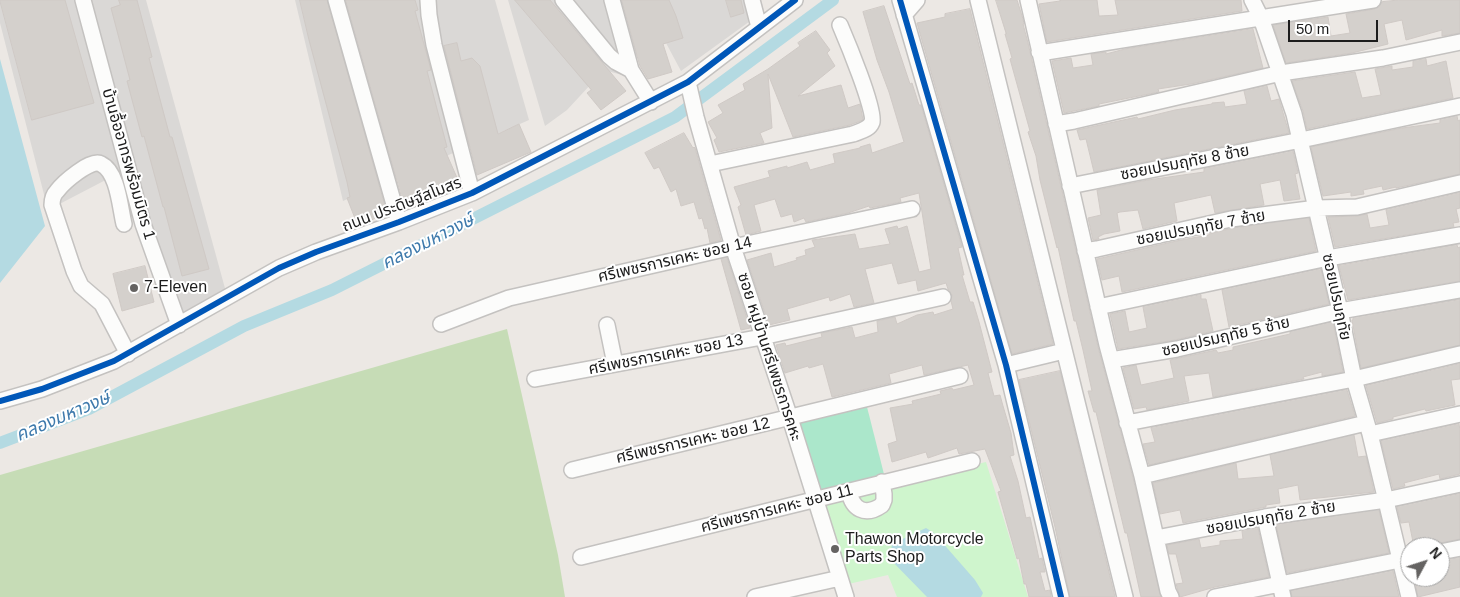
<!DOCTYPE html>
<meta charset="utf-8">
<style>
body{margin:0}
#map{position:relative;width:1460px;height:597px;overflow:hidden;background:#ece8e4;font-family:Arial,sans-serif}
canvas{display:block}
.north{position:absolute;left:1400px;top:537px;width:50px;height:50px;box-sizing:border-box;background:#fff;border:1px solid #a4a4a4;border-radius:50%;rotate:50deg;font-size:14px;font-weight:700;line-height:20px;text-align:center;color:#1c1c1c}
.north::after{content:'';display:block;margin:auto;width:18px;height:22px;background:#656362;clip-path:polygon(50% 0,100% 100%,50% 72%,0 100%)}
.scale{position:absolute;left:1288px;top:20px;width:90px;height:22px;box-sizing:border-box;border:2px solid #1c1c1c;border-top:0;padding-left:6px;font-size:15px;line-height:18px;white-space:nowrap;color:#1c1c1c;-webkit-text-stroke:4px #fff;paint-order:stroke}
</style>
<div id="map">
<canvas width="1460" height="597"></canvas>
<div class="north">N</div>
<div class="scale">50 m</div>
</div>
<script>
const ctx = document.querySelector('canvas').getContext('2d');
ctx.lineJoin = 'round';
function fill(path, color) {
  ctx.fillStyle = color;
  ctx.fill(path, 'evenodd');
}
function stroke(path, color, width, dash) {
  ctx.strokeStyle = color;
  ctx.lineWidth = width;
  ctx.lineCap = dash ? 'butt' : 'round';
  ctx.setLineDash(dash || []);
  ctx.stroke(path);
}
function write(font, color, halo, rows, align = 'center') {
  ctx.font = font + ' Arial,"Noto Sans Thai",sans-serif';
  ctx.lineWidth = 4;
  ctx.setLineDash([]);
  ctx.textBaseline = 'middle';
  ctx.strokeStyle = halo;
  ctx.fillStyle = color;
  for (const [text, x, y, turn = 0] of rows) {
    ctx.save();
    ctx.translate(x, y);
    ctx.rotate((+turn || 0) * Math.PI / 180);
    ctx.textAlign = isNaN(turn) ? turn : align;
    if (halo) ctx.strokeText(text, 0, 0);
    ctx.fillText(text, 0, 0);
    ctx.restore();
  }
}
const residential = new Path2D(`
 M0 0H146L226 292 171 322 121 172 48 210 0 23Z
 M295 0H495L529 120 343 201Z
 M508 0H761L764 11 681 71 666 43 637 56 622 75 604 70 567 110 545 126Z`);
const forest = new Path2D(`
 M507 329 558 555 565 597H0V475Z`);
const park = new Path2D(`
 M986 462 1028 597H897L888 575 844 585 815 502Z`);
const pitch = new Path2D(`
 M866 403 887 486 815 502 789 420Z`);
const water = new Path2D(`
 M0 59 45 226 0 283Z
 M926 528 934 533 975 580 983 593 981 597H927L890 559 892 544Z`);
const canal = new Path2D(`
 M0 443 89 409 244 326 332 290 675 117 833 0`);
const building = new Path2D(`
 M0 0H65L94 103 32 120Z
 M119 0H137L152 57 149 58 170 137H172L209 269 182 276 164 207H163L144 136 142 137 127 81 130 80 111 8 120 5Z
 M300 0H327L387 213 358 226 347 198 350 197 347 182 309 40Z
 M346 0H415L418 10 415 11 431 70 427 71 447 147 444 148 458 180 404 204Z
 M515 0H550L626 91 601 110 587 93 591 90Z
 M622 0H669L676 16 683 38 663 44 672 72 648 79 640 66Z
 M726 0H741L744 13 731 17Z
 M996 0H1017L1023 19 1024 24H1023L1028 43 1098 347 1133 478 1161 597H1141L1127 533H1125L1096 412H1094L1088 391H1092L1083 350 1076 321H1074L1058 247 1057 248 1040 180 1036 156 1028 132 1030 131 1010 59 1012 58 1005 34H1006Z
 M1060 0H1097L1099 16 1118 15 1115 0H1241L1242 11 1047 42 1039 4 1060 1Z
 M1399 0H1460V33L1442 36V30L1406 40 1402 20 1384 24 1388 44 1352 53 1286 63 1273 25 1328 17 1331 36 1350 33 1346 14 1374 9 1379 7 1382 2Z
 M884 6 910 84 912 83 919 105H921L962 247 958 248 964 275H962L970 302H973L979 322 992 372 988 373 994 396 1000 395 1003 406 1011 433 1014 455 1010 456 1018 481 1026 518 1030 517 1039 559 1042 558 1045 572H1040L1045 591 1050 590 1051 597H1029L1026 584H1024L1019 558 1017 559 998 492 1001 491 985 449 959 454 957 448 928 458 926 452 892 462 888 444 897 441 890 408 913 404 912 401 941 394 940 391 952 388 953 390 974 385 968 365 924 375 922 365 889 374 891 383 832 397 823 364 809 368 808 366 785 373 776 345 785 343 786 346 822 337 821 333 852 327 855 338 878 332 877 321 895 317 897 324 917 315 933 312 934 315 953 309 951 301 952 295 948 289 946 283 918 291 916 280 898 284 892 263 865 269 874 303 854 307 850 294 830 301 829 297 787 309 790 320 769 325 747 260 771 253 774 267 797 260 796 258 806 255 805 250 815 247 812 240 855 234 859 249 890 244 885 229 897 226 898 229 907 226 919 272 931 269 919 193 900 198 901 202 870 208 869 206 848 213 806 222 804 218 794 222 792 214 781 217 775 199 754 205 761 231 746 235 738 207 741 205 734 187 770 177 768 171 787 166V168L807 162 810 170 835 163 833 154 860 148V147L870 144 872 153 904 142 889 92 877 60 863 12Z
 M970 9 1053 344 1012 354 917 23 945 17V14Z
 M1253 29 1263 68 1191 84 1158 89 1159 92 1099 104V106L1064 113 1052 61 1071 58 1073 68 1093 65 1091 54 1106 52V54L1125 49Z
 M816 31 830 50 827 53 835 66 798 96 841 85 848 108 860 104 863 120 850 125 793 137 768 74 772 128 760 133 764 143 719 152 714 140 717 138 708 122 723 113 718 105 745 90 743 84 768 69 800 46 798 43Z
 M457 43 461 61 472 58 480 66 498 134 519 124 531 152 477 175 444 46Z
 M1426 59 1427 66 1446 61 1453 98 1307 129 1303 111 1292 81 1355 72 1362 98 1381 95 1375 69 1392 66V70L1413 67V61Z
 M1267 86 1271 101 1279 99 1289 133 1094 172 1086 139 1080 140 1077 130 1137 117 1138 119 1175 110 1212 104V103L1224 102 1225 107 1247 104 1244 91Z
 M1457 116 1458 121 1460 120V174L1396 188V187L1383 190 1382 186 1363 190 1364 194 1351 196V192L1323 196 1311 147 1402 128 1440 123V120Z
 M684 133 693 148 694 147 695 148 721 240 710 243 707 228 705 229 702 218 699 219 694 202 681 206 676 189 671 192 659 167 654 169 645 153Z
 M1293 151 1298 173 1295 174 1300 199 1284 201 1280 180 1260 184 1264 205 1215 213 1211 195 1174 203 1177 221 1143 229 1138 210 1120 212 1117 213 1120 231 1104 234 1098 237 1099 239 1093 240 1088 218 1101 215 1097 190 1148 180 1204 172V169Z
 M1460 193V208L1456 209 1459 222 1453 223 1454 227 1335 247 1328 217 1357 216 1367 214 1370 228 1389 225 1386 210Z
 M1309 218 1316 251 1122 292 1119 276 1102 280 1097 259 1181 240 1209 235V234L1233 228Z
 M1457 245 1458 248 1460 247V281L1348 300 1339 266Z
 M727 258 750 328 741 330 721 259Z
 M145 266 154 302 122 311 113 274Z
 M1321 269 1329 304 1229 327 1222 290Z
 M1201 295V299H1206L1213 331 1175 340 1118 349 1110 314 1125 311 1129 332 1147 328 1143 307Z
 M1460 300V345L1361 368 1352 320H1353V318Z
 M1333 322 1343 372 1322 376V372L1303 377 1304 379 1213 397 1209 373 1184 376 1189 401 1147 410 1146 407 1134 409 1123 368 1136 365 1141 385 1174 378 1170 360 1216 350 1218 353 1233 350V347L1290 334V332Z
 M1460 364V379L1451 380 1455 405 1426 411 1425 409 1393 417V419L1377 423 1366 386Z
 M1060 371 1115 597H1070L1055 527 1019 380Z
 M1347 390 1355 416 1149 465 1143 444 1155 442 1151 428Z
 M1459 424 1460 430V474L1440 479 1439 474 1404 483 1405 486 1393 489 1381 441Z
 M1354 435 1358 457 1366 456 1374 492 1300 500 1298 485 1278 489 1280 503 1266 505V507L1183 523 1180 510 1160 514 1153 483 1236 463 1238 479 1274 476 1270 455Z
 M1460 494V539L1420 547H1414L1409 522 1401 523 1397 507Z
 M1379 510 1389 553 1287 573 1276 525Z
 M1258 528 1269 577 1215 587 1180 597 1176 584 1183 583 1176 554H1169L1167 545 1199 539 1201 548 1220 545V541L1243 539 1242 531Z
 M1460 558V587L1418 597 1414 577H1440V565L1448 564 1447 560Z
 M1393 571 1399 597H1292L1291 591Z`);
const minor = new Path2D(`
 M83 0 143 224 179 325
 M336 0 399 222
 M428 0 429 15 434 45 472 193
 M563 0 609 56 616 62 631 70
 M612 0 631 70 651 102
 M752 0 759 27
 M900 0 1006 365 1061 597
 M978 0 1125 597
 M1028 0 1107 345 1142 476 1168 591 1171 597
 M1252 0 1261 18 1294 114 1340 311 1354 379 1370 434 1409 597
 M904 15 917 0
 M1039 52H1046L1373 0
 M688 82 696 117 733 247 790 418 846 597
 M1056 124 1074 121 1281 73 1383 58 1460 42
 M710 164 853 134C860 131 869 130 872 122 876 111 846 39 840 25
 M1070 186 1301 140 1460 106
 M124 224C120 208 118 172 101 164 91 158 63 183 57 191 53 195 52 199 52 205L74 271 81 286 102 304 128 354
 M1085 251 1097 249 1231 219 1317 208 1357 207 1460 183
 M1098 307 1328 258 1460 235
 M441 324 509 298 733 247 912 209
 M607 325 615 364
 M1111 360 1177 349 1340 311 1460 290
 M1006 365 1064 351
 M535 379 762 337 943 297
 M0 401 42 389 114 361 279 268 316 252 399 222 472 193 688 82 795 0
 M1127 423 1354 379 1460 354
 M1370 434 1460 414
 M572 470 960 376
 M1142 476 1366 423
 M849 491C852 509 865 517 882 505L884 500V494L882 482
 M1265 517 1283 597
 M1156 538 1265 517 1386 500 1460 484
 M1440 552 1460 548
 M581 557 972 461
 M755 597 840 578
 M1215 597 1410 558`);
const cycleway = new Path2D(`
 M900 0 1006 365 1061 597
 M0 401 42 389 114 361 279 268 316 252 399 222 472 193 688 82 795 0`);
const markers = [
 [134,288,5,"#656362"],
 [835,549,5,"#656362"]
];
const streetNames = [
 ["ซอยเปรมฤทัย 8 ซ้าย",1185,163,-11],
 ["บ้านอื้ออาทรพร้อมมิตร 1",128,164,74],
 ["ถนน ประดิษฐ์สโมสร",402,205,-21],
 ["ซอยเปรมฤทัย 7 ซ้าย",1201,228,-11],
 ["ศรีเพชรการเคหะ ซอย 14",675,260,-13],
 ["ซอยเปรมฤทัย",1336,297,78],
 ["ซอยเปรมฤทัย 5 ซ้าย",1226,337,-13],
 ["ศรีเพชรการเคหะ ซอย 13",666,355,-11],
 ["ซอย หมู่บ้านศรีเพชรการคหะ",769,357,72],
 ["ศรีเพชรการเคหะ ซอย 12",693,441,-13],
 ["ศรีเพชรการเคหะ ซอย 11",777,509,-14],
 ["ซอยเปรมฤทัย 2 ซ้าย",1271,518,-10]
];
const poiNames = [
 ["7-Eleven",144,288],
 ["Thawon Motorcycle",845,540],
 ["Parts Shop",845,558]
];
const waterNames = [
 ["คลองมหาวงษ์",428,242,-27],
 ["คลองมหาวงษ์",63,417,-23]
];
fill(residential, '#dad8d6');
fill(forest, '#c6dcb6');
fill(park, '#cff5cd');
fill(pitch, '#abe7cb');
fill(water, '#b4dae2');
stroke(canal, '#b4dae2', 12);
fill(building, '#d4d0cc');
stroke(building, '#cfc9c5', 1);
stroke(minor, '#c4c2c0', 18);
stroke(minor, '#fcfcfb', 15);
stroke(cycleway, '#0057b8', 6);
for (const [x, y, r, color] of markers) {
  const dot = new Path2D();
  dot.arc(x, y, r, 0, 2 * Math.PI);
  ctx.fillStyle = color;
  ctx.fill(dot);
  stroke(dot, '#fff', 2);
}
write('16px', '#1c1c1c', '#fff', streetNames);
write('16px', '#1c1c1c', '#fff', poiNames, 'left');
write('italic 18px', '#3e7aac', '#fff', waterNames);
</script>
